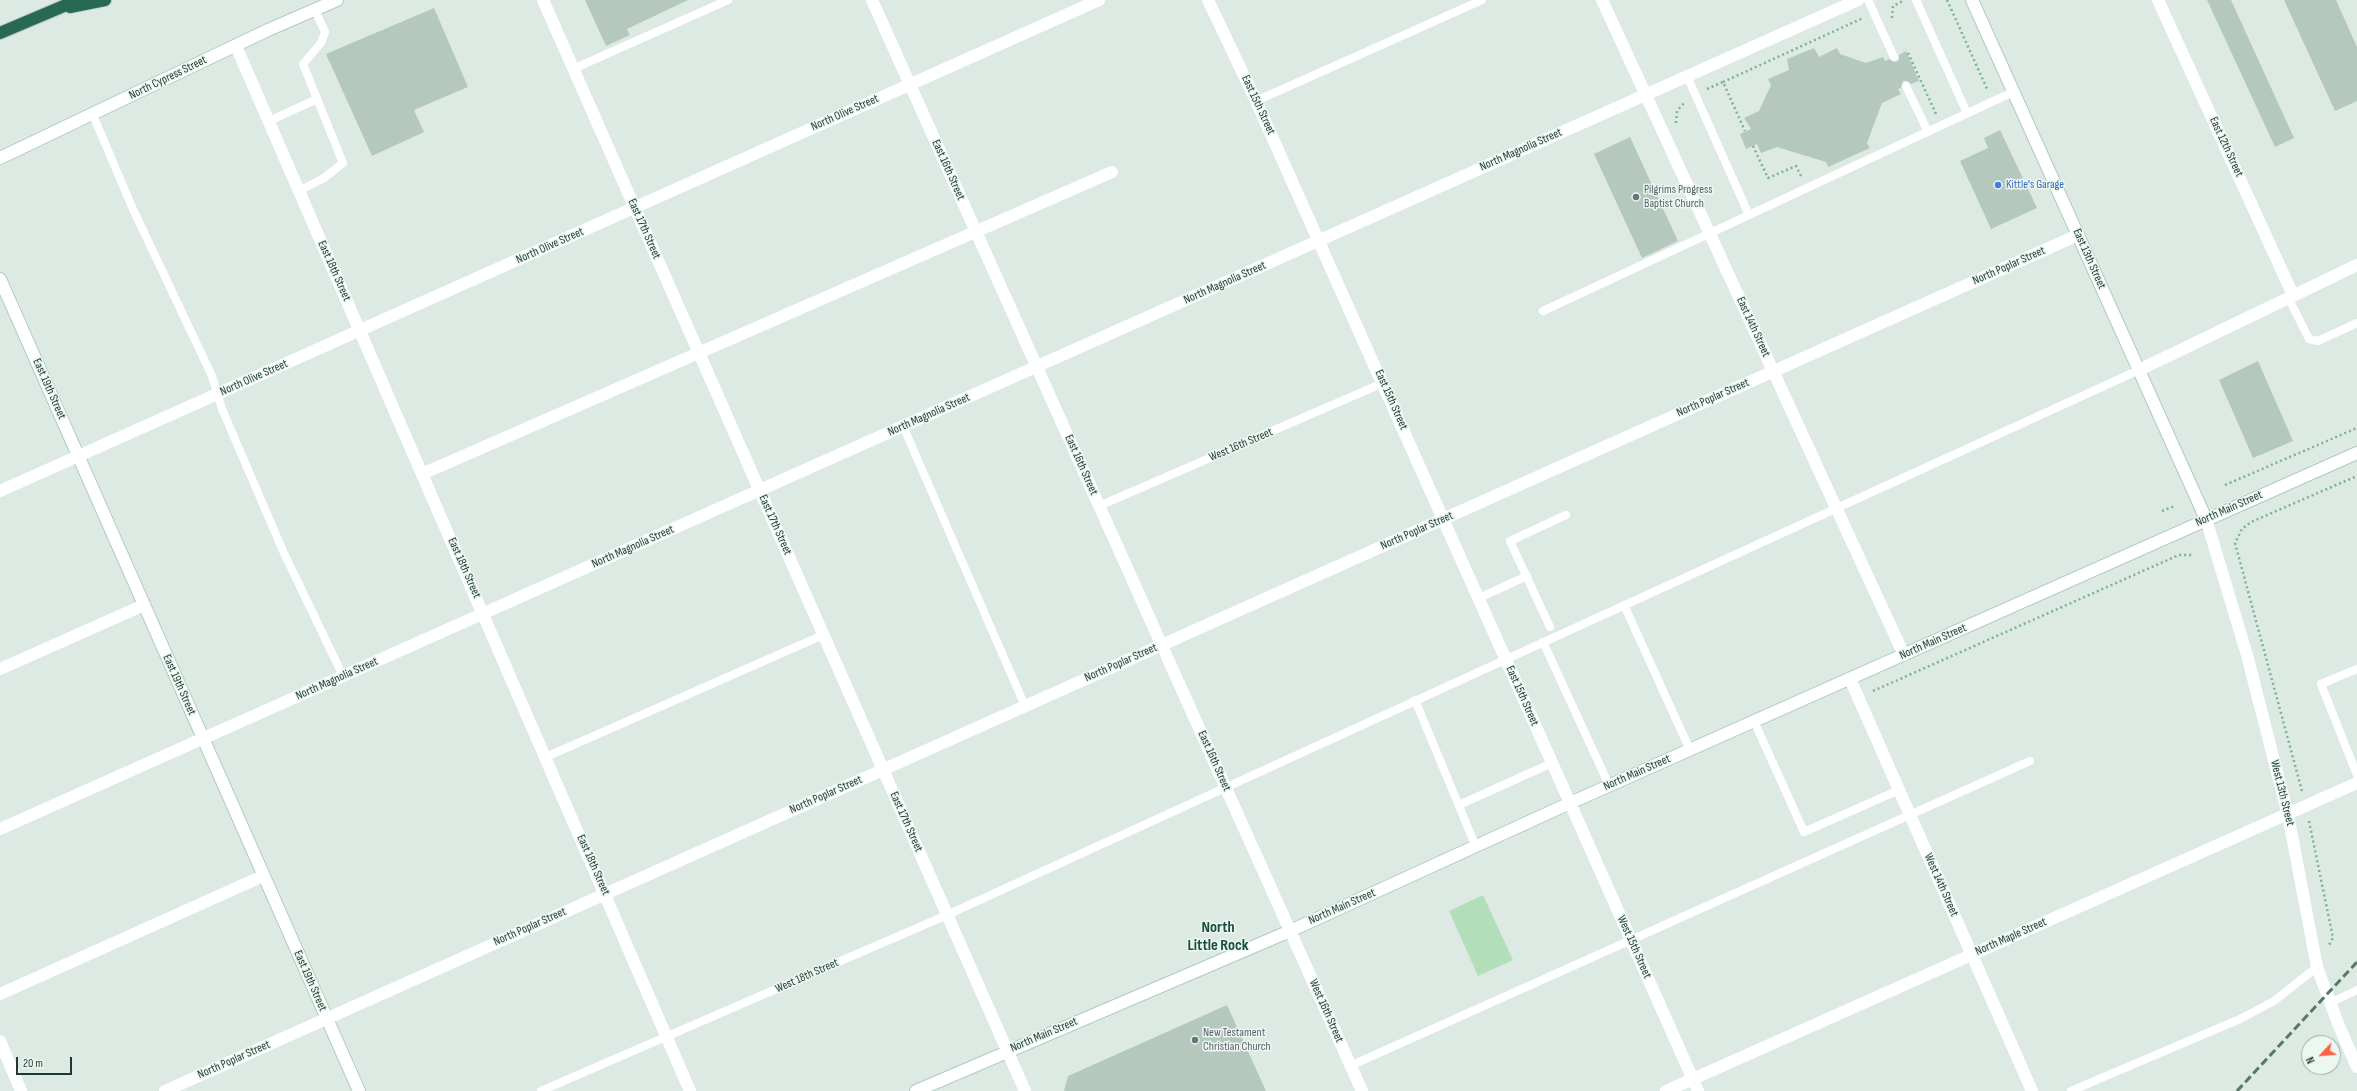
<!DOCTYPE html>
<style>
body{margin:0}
#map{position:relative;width:2357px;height:1091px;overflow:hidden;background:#ddeae3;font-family:"Sofia Sans Condensed",sans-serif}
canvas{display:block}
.north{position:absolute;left:2301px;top:1035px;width:40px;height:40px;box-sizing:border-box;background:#edf7f1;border:1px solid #9aaba4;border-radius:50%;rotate:244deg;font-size:11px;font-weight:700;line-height:16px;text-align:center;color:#1d3a30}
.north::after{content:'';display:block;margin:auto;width:14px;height:18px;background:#fd6247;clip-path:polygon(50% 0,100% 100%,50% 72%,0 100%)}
.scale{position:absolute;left:16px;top:1057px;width:56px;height:18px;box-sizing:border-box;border:2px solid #1d3a30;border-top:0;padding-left:5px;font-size:12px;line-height:14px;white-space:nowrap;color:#1d3a30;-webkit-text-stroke:3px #edf7f1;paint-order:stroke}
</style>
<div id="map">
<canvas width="2357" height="1091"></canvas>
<div class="north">N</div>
<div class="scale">20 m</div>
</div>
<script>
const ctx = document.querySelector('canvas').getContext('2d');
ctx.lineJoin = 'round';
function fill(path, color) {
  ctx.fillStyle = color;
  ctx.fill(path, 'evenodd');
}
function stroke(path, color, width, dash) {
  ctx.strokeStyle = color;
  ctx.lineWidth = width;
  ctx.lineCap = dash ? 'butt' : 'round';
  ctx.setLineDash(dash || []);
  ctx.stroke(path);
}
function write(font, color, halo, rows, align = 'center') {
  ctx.font = font + ' "Sofia Sans Condensed",sans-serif';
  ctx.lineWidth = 3;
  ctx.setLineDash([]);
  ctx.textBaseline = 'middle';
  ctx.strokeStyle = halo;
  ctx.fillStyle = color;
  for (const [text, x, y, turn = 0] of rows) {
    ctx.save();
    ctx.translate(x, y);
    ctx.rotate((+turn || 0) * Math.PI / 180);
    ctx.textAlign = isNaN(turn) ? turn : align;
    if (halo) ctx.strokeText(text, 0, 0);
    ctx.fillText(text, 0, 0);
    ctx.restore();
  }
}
const green = new Path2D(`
 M1483 895 1513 960 1478 976 1449 911Z`);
const building = new Path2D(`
 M585 0H688L627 29 630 35 606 46Z
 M2207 0H2231L2294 138 2275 147Z
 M2284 0H2336L2357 47V101L2335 111Z
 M434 8 468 87 414 110 424 132 372 156 326 54Z
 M1814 48 1819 57 1837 48 1840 54 1866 63 1883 57 1885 61 1889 59 1896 62 1899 60V55L1906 51 1919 81 1911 84 1907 81H1903L1901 88 1898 89 1901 94 1882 103 1867 143 1870 148 1828 167 1826 162 1777 147 1761 153 1757 144 1746 149 1740 134 1751 129 1744 118 1759 111 1771 85 1768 79 1789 70 1787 59Z
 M2000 130 2037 208 1991 229 1960 161 1988 148 1984 138Z
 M1630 137 1678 241 1642 258 1594 154Z
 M2258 361 2293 441 2253 458 2219 380Z
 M1227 1005 1266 1091H1064L1068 1076Z`);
const path = new Path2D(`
 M1947 0 1988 91
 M1892 18 1893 6 1903 1
 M1908 53 1936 114
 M1723 82 1863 18
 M1707 89 1723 82 1745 131
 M1676 123 1677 111 1684 103
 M1753 146 1768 178 1796 166 1802 178
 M2225 485 2357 428
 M2162 511 2175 506
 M1873 691 2179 555H2194
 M2302 791 2235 543 2242 529 2251 522 2357 476
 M2309 821 2333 938 2329 945`);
const service = new Path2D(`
 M1868 0 1894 57
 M1916 0 1967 113
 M573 69 728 0
 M1687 76 1749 215
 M1906 86 1928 132
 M1256 101 1482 0
 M93 115 132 207 212 376 222 409 283 551 343 676
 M269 121 317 99
 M299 191 324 178 343 163 303 64 321 43 325 32 315 10
 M2288 297 2309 339 2318 341 2357 323
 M1543 311 2013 92
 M903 426 1025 706
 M1099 506 1383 383
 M1479 598 1527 576
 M1624 605 1690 750
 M1550 627 1510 541 1566 515
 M1543 642 1609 785
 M2357 669 2321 684 2357 775
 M1415 700 1476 847
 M1754 721 1804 832 1899 790
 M546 757 823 635
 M1459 805 1552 763
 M2330 1003 2357 990
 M1350 1066 2030 761
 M541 1091 947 915 2139 370
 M2071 1091 2240 1019 2274 1001 2317 967`);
const minor = new Path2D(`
 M543 0 1025 1091
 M872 0 1362 1091
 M1602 0 1904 655
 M2158 0 2293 295
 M236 46 690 1091
 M2139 370 2357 265
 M422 474 1112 172
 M0 491 1099 0
 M0 669 144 605
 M1850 679 2032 1091
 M1570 803 1698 1091
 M0 829 1858 0
 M0 994 263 876
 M0 1041 21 1091
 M165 1091 2078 235
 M1666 1091 2357 783`);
const tertiary = new Path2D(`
 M1208 0 1256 101 1570 803
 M2206 519 2247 655 2288 815 2317 967 2339 1026 2357 1067`);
const secondary = new Path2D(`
 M1972 0 2206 519
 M0 158 268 30 337 0
 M0 279 359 1091
 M916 1091 1290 931 1570 803 2357 453`);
const motorway = new Path2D(`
 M70 7 105 0
 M0 33 78 0`);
const rail = new Path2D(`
 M2237 1091 2357 962`);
const markers = [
 [1998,185,4,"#3f7fe0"],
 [1636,197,4,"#6b7280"],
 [1195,1040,4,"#6b7280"]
];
const streetNames = [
 ["North Cypress Street",168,78,-26],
 ["East 15th Street",1258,105,65],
 ["North Olive Street",845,113,-24],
 ["East 12th Street",2226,147,65],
 ["North Magnolia Street",1521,150,-24],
 ["East 16th Street",948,170,66],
 ["East 17th Street",644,229,66],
 ["North Olive Street",550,246,-24],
 ["East 13th Street",2089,259,66],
 ["North Poplar Street",2009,266,-24],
 ["East 18th Street",334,271,66],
 ["North Magnolia Street",1225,283,-24],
 ["East 14th Street",1753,327,65],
 ["North Olive Street",254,378,-24],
 ["East 19th Street",49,389,66],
 ["North Poplar Street",1713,398,-24],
 ["East 15th Street",1391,400,66],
 ["North Magnolia Street",929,415,-24],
 ["West 16th Street",1241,445,-23],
 ["East 16th Street",1081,465,66],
 ["North Main Street",2229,509,-24],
 ["East 17th Street",775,525,66],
 ["North Poplar Street",1417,531,-24],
 ["North Magnolia Street",633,547,-24],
 ["East 18th Street",464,568,66],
 ["North Main Street",1933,642,-24],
 ["North Poplar Street",1121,663,-24],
 ["North Magnolia Street",337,679,-24],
 ["East 19th Street",179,685,66],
 ["East 15th Street",1522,696,66],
 ["East 16th Street",1214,761,66],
 ["North Main Street",1637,773,-24],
 ["West 13th Street",2282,793,76],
 ["North Poplar Street",826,795,-24],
 ["East 17th Street",906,822,66],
 ["East 18th Street",593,865,66],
 ["West 14th Street",1941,885,66],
 ["North Main Street",1342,907,-24],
 ["North Poplar Street",530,927,-24],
 ["North Maple Street",2011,937,-24],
 ["West 15th Street",1634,947,66],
 ["West 18th Street",807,976,-24],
 ["East 19th Street",310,981,66],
 ["West 16th Street",1326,1011,66],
 ["North Main Street",1044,1035,-23],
 ["North Poplar Street",234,1060,-24]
];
const shopNames = [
 ["Kittle's Garage",2006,185]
];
const worshipNames = [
 ["Pilgrims Progress",1644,190],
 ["Baptist Church",1644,204],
 ["New Testament",1203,1033],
 ["Christian Church",1203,1047]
];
const districtNames = [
 ["North",1218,928],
 ["Little Rock",1218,946]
];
fill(green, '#b3deba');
fill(building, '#b5c8be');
stroke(secondary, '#afcbbe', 14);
stroke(motorway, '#bbc4c1', 14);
stroke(path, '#7ab19a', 2.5, [2, 3]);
stroke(service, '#fff', 8);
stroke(minor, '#fff', 12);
stroke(tertiary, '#fff', 12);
stroke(secondary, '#fff', 12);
stroke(motorway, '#276955', 12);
stroke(rail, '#57776b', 3, [8, 4]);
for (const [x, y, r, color] of markers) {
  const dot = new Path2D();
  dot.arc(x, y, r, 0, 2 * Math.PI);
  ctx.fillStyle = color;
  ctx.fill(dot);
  stroke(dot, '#edf7f1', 1.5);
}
write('12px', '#1d3a30', '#edf7f1', streetNames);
write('12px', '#366cbe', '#edf7f1', shopNames, 'left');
write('12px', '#5b616d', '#edf7f1', worshipNames, 'left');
write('bold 16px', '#184e3b', '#edf7f1', districtNames);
</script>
